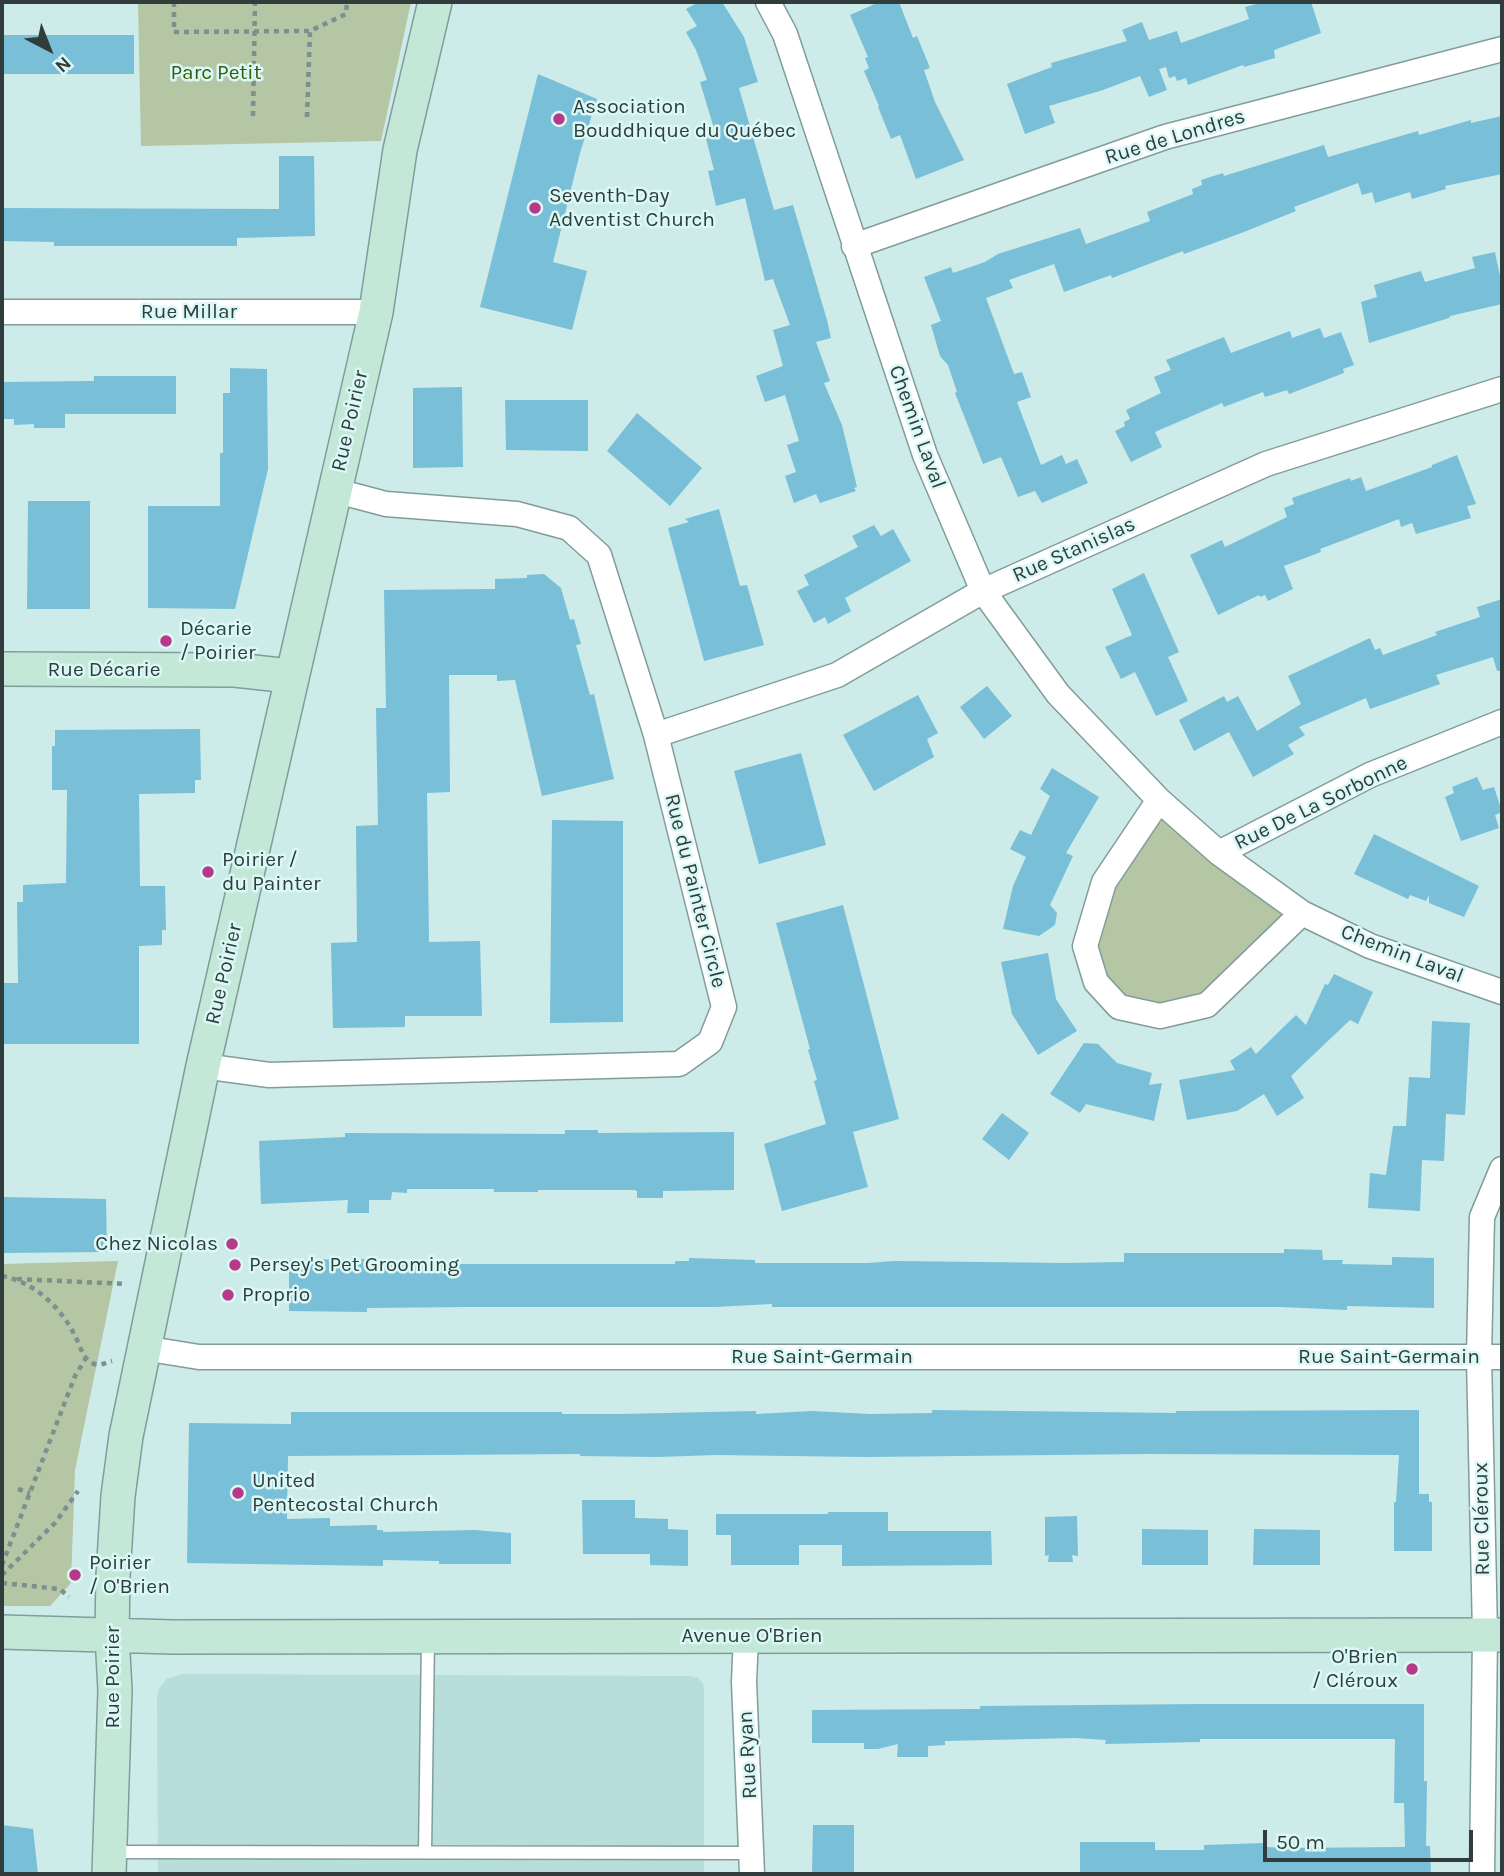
<!DOCTYPE html>
<meta charset="utf-8">
<style>
body{margin:0}
#map{position:relative;width:1504px;height:1876px;overflow:hidden;background:#cdebe9;font-family:Karla,sans-serif}
canvas{display:block}
.frame{position:absolute;inset:0;border:4px solid #313d3c;pointer-events:none}
.north{position:absolute;left:14px;top:14px;width:70px;height:70px;-webkit-text-stroke:5px #daf9f6;paint-order:stroke;rotate:138deg;font-size:19px;font-weight:700;line-height:28px;text-align:center;color:#313d3c}
.north::after{content:'';display:block;margin:auto;width:24px;height:32px;background:#313d3c;clip-path:polygon(50% 0,100% 100%,50% 72%,0 100%)}
.scale{position:absolute;left:1263px;top:1830px;width:210px;height:32px;box-sizing:border-box;border:4px solid #313d3c;border-top:0;padding-left:9px;font-size:21px;line-height:24px;white-space:nowrap;color:#313d3c;-webkit-text-stroke:5px #daf9f6;paint-order:stroke}
</style>
<div id="map">
<canvas width="1504" height="1876"></canvas>
<div class="frame"></div>
<div class="north">N</div>
<div class="scale">50 m</div>
</div>
<script>
const ctx = document.querySelector('canvas').getContext('2d');
ctx.lineJoin = 'round';
function fill(path, color) {
  ctx.fillStyle = color;
  ctx.fill(path, 'evenodd');
}
function stroke(path, color, width, dash) {
  ctx.strokeStyle = color;
  ctx.lineWidth = width;
  ctx.lineCap = dash ? 'butt' : 'round';
  ctx.setLineDash(dash || []);
  ctx.stroke(path);
}
function write(font, color, halo, rows, align = 'center') {
  ctx.font = font + ' Karla,sans-serif';
  ctx.lineWidth = 5;
  ctx.setLineDash([]);
  ctx.textBaseline = 'middle';
  ctx.strokeStyle = halo;
  ctx.fillStyle = color;
  for (const [text, x, y, turn = 0] of rows) {
    ctx.save();
    ctx.translate(x, y);
    ctx.rotate((+turn || 0) * Math.PI / 180);
    ctx.textAlign = isNaN(turn) ? turn : align;
    if (halo) ctx.strokeText(text, 0, 0);
    ctx.fillText(text, 0, 0);
    ctx.restore();
  }
}
const built = new Path2D(`
 M183 1674 690 1676 698 1678 703 1683 704 1689V1874H158L157 1698 159 1689 166 1679Z`);
const green = new Path2D(`
 M138 2H411L381 141 141 146Z
 M1159 800 1302 913 1207 1005 1119 1007 1085 946Z
 M118 1261 75 1470 71 1583 50 1606H2V1264Z`);
const building = new Path2D(`
 M699 2H722L744 37 758 82 739 88 774 210 793 205 827 320 831 338 816 342 830 381 824 383 842 425 857 487 854 488 856 491 820 503 816 494 794 503 785 476 796 472 787 445 799 441 785 395 765 402 756 376 783 366 773 330 790 325 773 279 765 281 745 198 716 206 708 171 714 170 705 135 715 132 700 82 707 80 696 50 686 32 697 26 686 9Z
 M879 2H899L913 38 917 36 930 68 924 70 935 102 964 160 916 179 900 135 891 139 878 107 879 106 864 71 869 68 865 58 868 57 850 15Z
 M1264 2H1311L1321 33 1274 50 1275 58 1244 67 1243 65 1188 85 1186 78 1177 81 1175 76 1169 78 1166 67 1159 69 1167 90 1149 97 1140 76 1103 90 1049 106 1055 123 1025 134 1007 84 1052 67 1051 63 1127 41 1122 30 1142 22 1149 40 1177 31 1181 43 1249 19 1245 7Z
 M2 35H134V74H2Z
 M538 74 597 99 580 153 553 262 587 271 572 330 480 307Z
 M1502 116V174L1445 186 1446 189 1412 199 1410 192 1375 203 1372 192 1362 195 1358 183 1294 207 1296 211 1244 232 1184 254 1183 251 1112 278 1111 275 1064 292 1054 264 1009 280 1013 288 986 298 1014 374 1022 372 1031 397 1017 402 1041 465 1062 455 1066 464 1077 459 1088 483 1042 503 1035 491 1018 497 1001 457 983 464 955 393 957 392 948 365 940 356 931 325 941 321 924 277 951 267 953 273 985 262 998 254 1080 228 1086 244 1150 221 1147 212 1193 194 1192 189 1202 185 1201 180 1223 173 1224 176 1324 145 1328 157 1418 131 1419 135 1471 120V123Z
 M279 156H314L315 236 237 238V246H54V242L2 241V208L279 209Z
 M1495 252 1502 286V304L1450 316 1449 318 1369 343 1361 302 1377 297 1374 285 1421 271 1425 282 1475 268 1472 257Z
 M1320 328 1324 338 1341 332 1354 365 1343 369 1344 373 1289 394 1287 390 1265 397 1263 392 1224 407 1222 403 1155 432 1162 447 1131 462 1115 431 1125 426 1124 422 1130 419 1126 410 1161 393 1154 377 1171 370 1166 360 1224 337 1231 353 1290 331 1292 338Z
 M230 368 267 369 268 469 235 609 148 608V506H220V453H223V393H230Z
 M94 376H176V414H65V428H34V424L14 425V419H2V382L94 381Z
 M462 387 463 467 413 468V388Z
 M505 400H588V451L506 450Z
 M637 413 702 468 670 506 607 451Z
 M1457 455 1476 504 1467 506 1471 518 1416 534 1412 523 1401 527 1399 519 1336 543 1320 549 1321 552 1284 566 1293 589 1268 601 1265 595 1260 597 1259 595 1218 615 1190 555 1222 540 1225 547 1287 517 1284 508 1294 504 1292 498 1350 478 1351 481 1361 477 1366 491 1432 467V465Z
 M28 501H90V609H27Z
 M719 509 740 586 747 585 764 645 704 661 668 528 689 522 685 519Z
 M874 525 881 536 893 529 911 561 845 598 851 611 828 624 825 617 814 623 797 591 809 585 804 575 858 547 852 536Z
 M1144 573 1179 652 1168 657 1188 701 1156 716 1135 672 1121 679 1105 647 1132 635 1112 589Z
 M544 574 561 588 570 620 574 619 581 644 576 645 590 695 594 694 614 779 542 796 515 680 497 681V675H449L450 792 427 793 429 942 480 941 482 1016H405V1027L333 1028 331 943 357 942 356 826 378 825 376 708H386L384 590 495 589V579L527 578V575Z
 M1502 599V671H1497L1493 657 1436 675 1440 684 1370 709 1366 698 1299 727 1305 735 1288 745 1294 754 1253 777 1229 732 1194 751 1179 720 1224 696 1227 702 1238 696 1257 731 1301 704 1288 676 1370 638 1375 650 1380 648 1383 655 1437 635 1435 632 1480 617 1477 607Z
 M987 686 1012 716 984 739 960 707Z
 M918 695 938 733 927 739 934 757 874 791 843 735Z
 M200 729 201 780H195V793L139 794 140 886H165L166 930H162V945L139 946V1044H2V983H18L17 902H23V885L66 883 67 790H52V746H55V730Z
 M801 753 826 845 759 864 734 771Z
 M1052 768 1099 797 1066 853 1073 856 1050 905 1057 913 1055 925 1039 936 1003 929 1013 886 1026 857 1010 849 1020 830 1031 835 1050 796 1040 789Z
 M1477 777 1483 790 1494 787 1502 812 1495 815 1499 828 1461 841 1445 797 1454 793 1452 787Z
 M552 820 623 821V1022L550 1023Z
 M1374 834 1479 886 1464 917 1429 903V895L1426 901 1410 895 1408 899 1354 874Z
 M843 905 899 1119 853 1132 868 1187 782 1211 764 1144 826 1124 814 1081 817 1080 808 1050 810 1049 776 923Z
 M1048 953 1056 999 1077 1031 1038 1055 1012 1014 1001 962Z
 M1334 974 1373 992 1358 1024 1350 1020 1291 1076 1304 1098 1277 1116 1264 1094 1237 1111 1187 1120 1179 1080 1235 1070 1230 1061 1251 1047 1256 1054 1296 1015 1306 1025 1325 984 1328 985Z
 M1432 1021 1470 1023 1465 1115 1446 1114 1444 1161 1422 1160 1420 1211 1368 1208 1370 1173 1386 1175 1393 1126H1406L1409 1077 1430 1078Z
 M1084 1043 1098 1044 1117 1063 1152 1073 1149 1085 1162 1083 1154 1121 1086 1104 1080 1113 1050 1094Z
 M1002 1113 1029 1133 1009 1160 982 1139Z
 M565 1130H598V1133L734 1132V1190L663 1191V1198H637V1191L634 1190H538V1192H494V1189H407V1193L392 1192 391 1200H369V1213H347L348 1200 261 1204 259 1141 345 1137V1133L565 1134Z
 M2 1197 106 1199 107 1252 2 1253Z
 M1284 1249 1322 1250 1323 1260H1343L1342 1264 1392 1265V1257L1434 1258V1308L1347 1306V1310L1281 1307H772V1304L715 1307H466L367 1308V1312L289 1311V1260L367 1259V1264H675V1261H689V1258L755 1260V1263H868L893 1261 1066 1263 1124 1262V1253H1284Z
 M932 1410 1176 1413V1411L1419 1410V1494H1429V1502H1432V1551H1394V1502H1396L1399 1455 1149 1454 866 1457 716 1455 658 1457 580 1456V1454L288 1456 287 1519 330 1518V1526L377 1525V1530H383V1532L475 1530 511 1533V1564H439V1561L383 1560V1566L187 1563 189 1423 291 1424V1412H562V1414H620L756 1411V1414L812 1411 870 1414 932 1413Z
 M582 1500H635V1518L668 1519V1529L688 1530V1566L650 1565V1554H583Z
 M828 1512H888V1531H991L992 1565 842 1566V1545H799V1565H731V1535H716V1514H828Z
 M1077 1516 1078 1556 1072 1555 1073 1562H1048L1049 1555 1045 1556V1517Z
 M1142 1529 1208 1530V1565H1142Z
 M1254 1529 1320 1530V1565H1253Z
 M1201 1704H1424V1781H1427L1426 1846H1430L1431 1874H1080V1842H1155V1850H1204V1845L1264 1843 1265 1847 1285 1848 1405 1847 1404 1803H1394L1395 1739H1200V1742L1105 1744 1106 1740 1075 1738 945 1741V1745L928 1746V1757H897L898 1744 878 1749H864V1743H812V1710L980 1709V1706Z
 M2 1825 33 1829 38 1874H2Z
 M813 1825H854V1874H812Z`);
const path = new Path2D(`
 M174 2V32L310 31 346 14 347 2
 M253 116 255 2
 M307 117 310 31
 M2 1276C34 1282 61 1307 75 1336 80 1344 82 1358 92 1363 99 1367 105 1363 112 1361
 M17 1279 127 1284
 M18 1489 30 1493
 M2 1565 75 1376 86 1358
 M2 1575 55 1523 78 1491
 M2 1583 60 1589 69 1597`);
const lane = new Path2D(`
 M112 1852 752 1853
 M425 1852 428 1637`);
const street = new Path2D(`
 M768 2 785 34 925 455 983 591 1058 694 1159 800 1219 853 1302 913 1370 946 1502 992
 M854 246 1165 137 1502 49
 M2 312H376
 M656 735 837 675 983 591 1266 464 1502 389
 M1159 800 1104 882 1085 946 1096 982 1119 1007 1160 1016 1207 1005 1302 913
 M1219 853 1370 775 1502 722
 M203 1066 269 1075 679 1064 710 1042 724 1007 656 735 599 555 569 528 517 514 386 504 333 490
 M143 1348 199 1357H1502
 M746 1635 744 1682 752 1874
 M1482 1874 1485 1634 1479 1357 1482 1217 1502 1169`);
const secondary = new Path2D(`
 M2 669 235 670 290 676
 M2 1632 172 1637 1502 1635
 M109 1874 115 1690 112 1635 113 1576 118 1496 126 1436 203 1066 376 312 400 150 435 2`);
const markers = [
 [559,119,7,"#b63a89"],
 [535,208,7,"#b63a89"],
 [166,641,7,"#b63a89"],
 [208,872,7,"#b63a89"],
 [232,1244,7,"#b63a89"],
 [235,1265,7,"#b63a89"],
 [228,1295,7,"#b63a89"],
 [238,1493,7,"#b63a89"],
 [75,1575,7,"#b63a89"],
 [1412,1669,7,"#b63a89"]
];
const parkNames = [
 ["Parc Petit",216,73]
];
const poiNames = [
 ["Association",573,107],
 ["Bouddhique du Québec",573,131],
 ["Seventh-Day",549,196],
 ["Adventist Church",549,220],
 ["Décarie",180,629],
 ["/ Poirier",180,653],
 ["Poirier /",222,860],
 ["du Painter",222,884],
 ["Chez Nicolas",218,1244,"right"],
 ["Persey's Pet Grooming",249,1265],
 ["Proprio",242,1295],
 ["United",252,1481],
 ["Pentecostal Church",252,1505],
 ["Poirier",89,1563],
 ["/ O'Brien",89,1587],
 ["O'Brien",1398,1657,"right"],
 ["/ Cléroux",1398,1681,"right"]
];
const streetNames = [
 ["Rue de Londres",1175,137,-17],
 ["Rue Millar",189,312],
 ["Rue Poirier",350,421,-77],
 ["Chemin Laval",917,427,70],
 ["Rue Stanislas",1074,550,-24],
 ["Rue Décarie",104,670],
 ["Rue De La Sorbonne",1321,803,-26],
 ["Rue du Painter Circle",695,891,76],
 ["Chemin Laval",1402,954,21],
 ["Rue Poirier",224,974,-77],
 ["Rue Saint-Germain",822,1357],
 ["Rue Saint-Germain",1389,1357],
 ["Rue Cléroux",1482,1519,-91],
 ["Avenue O'Brien",752,1636],
 ["Rue Poirier",113,1677,-90],
 ["Rue Ryan",748,1755,-93]
];
fill(built, '#b8dedc');
fill(green, '#b4c6a3');
fill(building, '#78bfd7');
stroke(lane, '#819d9b', 15);
stroke(street, '#819d9b', 27);
stroke(secondary, '#819d9b', 36);
stroke(path, '#7c908f', 4.5, [5, 5]);
stroke(lane, '#fff', 12);
stroke(street, '#fff', 24);
stroke(secondary, '#c3e8d8', 33);
for (const [x, y, r, color] of markers) {
  const dot = new Path2D();
  dot.arc(x, y, r, 0, 2 * Math.PI);
  ctx.fillStyle = color;
  ctx.fill(dot);
  stroke(dot, '#daf9f6', 2.5);
}
write('21px', '#3b5a09', '#daf9f6', parkNames);
write('21px', '#313d3c', '#daf9f6', poiNames, 'left');
write('21px', '#313d3c', '#daf9f6', streetNames);
</script>
